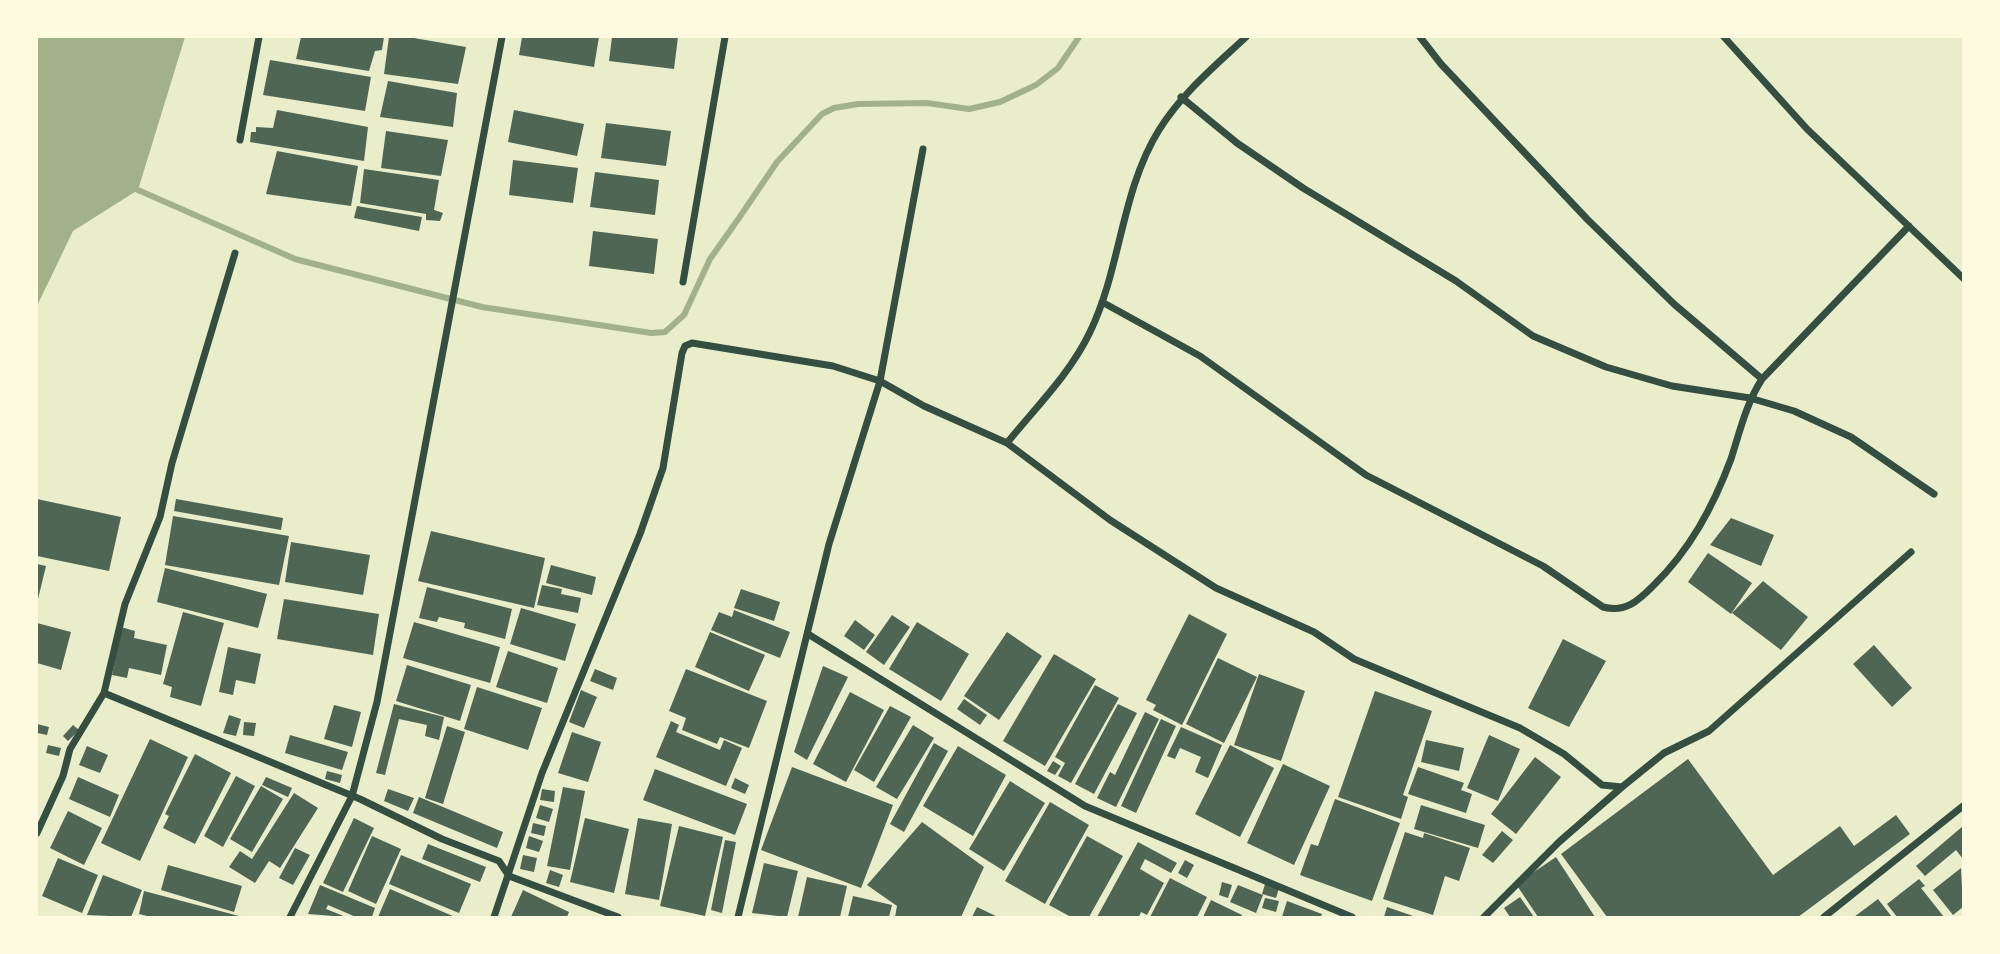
<!DOCTYPE html>
<style>
body{margin:0}
#map{position:relative;width:2000px;height:954px;overflow:hidden;background:#e9edc9;font-family:"Fira Sans Condensed",sans-serif}
canvas{display:block}
.frame{position:absolute;inset:0;border:38px solid #fefae0;pointer-events:none}
</style>
<div id="map">
<canvas width="2000" height="954"></canvas>
<div class="frame"></div>
</div>
<script>
const ctx = document.querySelector('canvas').getContext('2d');
ctx.lineJoin = 'round';
function fill(path, color) {
  ctx.fillStyle = color;
  ctx.fill(path, 'evenodd');
}
function stroke(path, color, width, dash) {
  ctx.strokeStyle = color;
  ctx.lineWidth = width;
  ctx.lineCap = dash ? 'butt' : 'round';
  ctx.setLineDash(dash || []);
  ctx.stroke(path);
}
const water = new Path2D(`
 M37 37H185L138 190 73 231 37 306Z`);
const stream = new Path2D(`
 M138 190 295 259 482 307 651 333 665 332 684 315 710 259 739 218 777 162 822 114 834 108 858 104 927 103 969 109 1000 102 1036 85 1058 68 1079 37`);
const building = new Path2D(`
 M301 37H384L382 50 375 51 369 71 296 59Z
 M389 37H408L466 47 458 84 384 74Z
 M522 37H599L594 67 519 55Z
 M612 37H678L674 69 609 61Z
 M270 60 371 77 365 111 263 95Z
 M388 81 457 93 453 127 380 117Z
 M277 110 368 127 364 161 250 142 251 132H256V127L273 128Z
 M514 110 584 124 577 156 508 142Z
 M606 123 671 131 666 166 601 158Z
 M386 131 448 140 441 176 381 168Z
 M277 151 358 166 351 206 266 194Z
 M513 160 578 168 573 203 509 195Z
 M364 169 439 180 434 210 443 213 440 221 426 220V214L360 203Z
 M595 172 659 180 655 215 590 207Z
 M357 206 422 217 419 231 354 218Z
 M593 231 658 239 654 274 589 266Z
 M37 499 121 517 109 571 37 556Z
 M176 499 283 518 281 530 174 511Z
 M173 516 289 536 279 585 165 565Z
 M1731 518 1774 535 1761 566 1710 545Z
 M431 531 545 558 534 608 418 581Z
 M291 542 370 555 363 595 285 582Z
 M1708 553 1752 583 1731 614 1688 582Z
 M37 564 46 566 38 599H37Z
 M551 565 596 577 592 595 546 583Z
 M165 568 267 594 258 628 157 602Z
 M1763 581 1808 617 1781 650 1732 613Z
 M542 585 562 589 561 594 581 598 578 613 537 605Z
 M427 587 512 609 505 639 464 628 465 623 439 617 437 622 419 618Z
 M741 589 780 602 774 621 734 608Z
 M284 599 379 614 373 655 277 639Z
 M521 608 576 624 565 661 510 644Z
 M734 610 790 632 780 658 711 630 719 612 732 617Z
 M183 612 224 623 201 706 170 697 172 687 163 684Z
 M1189 614 1227 634 1182 725 1153 710 1156 705 1146 700Z
 M892 615 910 627 884 665 866 652Z
 M855 620 875 635 864 650 844 636Z
 M414 622 500 647 490 683 403 658Z
 M917 622 969 654 941 701 889 669Z
 M37 623 71 632 61 670 37 663Z
 M121 627 135 631 134 638 167 645 161 675 129 668 127 678 112 675Z
 M710 632 765 655 749 691 695 667Z
 M1007 632 1042 656 999 720 964 696Z
 M1563 639 1606 661 1569 727 1528 708Z
 M1874 645 1912 688 1892 707 1853 664Z
 M228 647 261 654 255 684 236 680 233 695 219 692Z
 M508 651 558 668 547 703 496 687Z
 M1054 654 1096 679 1045 766 1003 741Z
 M1218 658 1257 677 1224 743 1186 724Z
 M407 665 471 685 460 721 396 701Z
 M823 666 848 677 807 760 794 752Z
 M595 669 617 678 613 690 590 681Z
 M686 669 767 701 749 748 720 737 717 744 682 730 686 718 669 711Z
 M1259 674 1305 691 1281 761 1234 745Z
 M1095 685 1119 698 1071 783 1058 776 1065 763 1055 757Z
 M477 687 542 708 528 750 464 729Z
 M581 690 597 697 584 728 569 722Z
 M1375 691 1432 711 1403 795 1408 797 1401 819 1338 797Z
 M850 692 884 710 846 782 813 764Z
 M964 699 987 715 980 725 957 709Z
 M394 704 444 717 439 740 425 736 427 725 399 719 385 775 376 773Z
 M1118 704 1137 713 1094 794 1075 784Z
 M334 705 361 712 352 747 324 739Z
 M890 706 911 717 874 782 854 770Z
 M1145 712 1159 719 1116 807 1097 798 1110 772 1115 775Z
 M229 715 241 719 236 736 223 733Z
 M1161 719 1176 726 1136 813 1121 806Z
 M671 721 679 725 676 732 720 750 724 740 742 748 726 786 656 757Z
 M244 722 256 723 254 736 243 735Z
 M37 724 49 727 47 735 37 733Z
 M73 725 79 730 68 741 63 736Z
 M913 725 934 738 897 799 876 787Z
 M447 726 465 732 443 804 425 798Z
 M1181 727 1222 745 1208 778 1195 772 1201 757 1180 748 1175 759 1167 756Z
 M572 732 601 742 588 782 558 773Z
 M290 735 348 752 342 770 285 753Z
 M1489 735 1520 749 1498 801 1467 788Z
 M150 739 188 757 140 861 101 843Z
 M1426 740 1464 748 1459 771 1421 762Z
 M934 743 948 751 904 832 890 824Z
 M48 745 61 748 59 756 46 753Z
 M1230 745 1274 768 1240 837 1195 814Z
 M87 746 108 755 100 773 79 765Z
 M958 746 1006 775 973 836 923 806Z
 M195 754 231 773 195 844 163 828 169 816 165 814Z
 M1535 757 1561 777 1516 834 1491 814Z
 M1688 759 1773 875 1840 826 1854 846 1896 815 1910 834 1798 917H1607L1561 854Z
 M1053 761 1061 766 1055 775 1047 771Z
 M1283 764 1330 786 1294 865 1247 843Z
 M792 767 893 805 861 888 761 850Z
 M1418 767 1464 783 1461 790 1472 794 1466 813 1408 794Z
 M655 769 747 804 735 835 643 800Z
 M327 771 342 775 340 783 325 779Z
 M236 776 255 786 223 847 204 836Z
 M78 777 119 795 110 817 69 799Z
 M266 777 292 788 288 797 262 785Z
 M735 778 749 785 745 794 731 788Z
 M1010 781 1045 803 1004 871 969 849Z
 M261 786 283 799 252 852 230 839Z
 M563 787 585 791 570 870 547 866Z
 M388 789 414 798 408 811 384 801Z
 M542 789 555 791 554 802 540 800Z
 M294 793 318 808 280 868 269 861 255 883 229 867 240 851 252 859Z
 M419 797 503 832 497 848 413 813Z
 M1335 799 1400 823 1372 901 1300 875 1311 844 1318 846Z
 M1050 802 1089 825 1045 904 1005 881Z
 M540 805 553 809 549 822 536 818Z
 M1421 805 1485 825 1478 848 1414 829Z
 M68 811 102 828 84 865 50 848Z
 M354 818 374 828 343 892 323 883Z
 M585 818 629 829 614 893 570 882Z
 M638 818 672 824 659 900 625 894Z
 M922 822 984 867 961 917H895L897 906 867 885Z
 M533 823 546 826 544 836 531 833Z
 M679 826 723 837 705 916 660 906Z
 M1963 826V859L1956 850 1925 876 1916 866Z
 M1502 831 1513 840 1493 863 1482 855Z
 M1405 832 1423 838 1424 833 1470 848 1459 881 1445 876 1433 915 1383 899Z
 M372 836 401 849 376 904 348 891Z
 M529 836 543 841 539 852 526 848Z
 M1087 836 1123 856 1089 917H1071L1049 905Z
 M725 840 736 842 722 913 711 910Z
 M1138 842 1177 863 1171 873 1145 859 1140 869 1164 883 1147 915 1141 912 1139 917H1097Z
 M428 844 486 867 480 882 422 859Z
 M295 848 310 855 293 885 279 878Z
 M401 855 471 884 459 913 389 884Z
 M523 855 537 858 534 872 520 869Z
 M1556 857 1595 917H1538L1516 884Z
 M58 858 98 875 82 913 42 896Z
 M1185 860 1194 865 1187 878 1178 873Z
 M764 863 798 871 787 917 752 913Z
 M168 865 242 886 234 912 161 890Z
 M1961 868 1963 907 1953 915 1933 890Z
 M550 870 563 875 559 887 546 883Z
 M103 875 142 890 131 917 87 915Z
 M807 877 847 886 840 917H798Z
 M1170 878 1207 897 1197 917H1150Z
 M1919 879 1925 886 1921 888 1944 917H1897L1887 904Z
 M1222 882 1232 885 1228 898 1219 895Z
 M1265 884 1279 888 1276 898 1262 894Z
 M320 885 375 908 372 917H356L328 905 326 909 346 917 308 914Z
 M1238 885 1263 895 1256 913 1230 902Z
 M390 889 455 917H378Z
 M523 890 569 912 567 917H511Z
 M144 891 239 916V917H151L139 914Z
 M853 896 892 905 889 917H848Z
 M1520 897 1534 917H1510L1504 908Z
 M1265 898 1279 901 1276 912 1262 908Z
 M1878 899 1892 917H1854Z
 M1211 900 1242 915 1241 917H1203Z
 M1287 901 1322 914 1321 917H1282Z
 M977 907 998 917H972Z
 M1387 907 1416 917H1384Z`);
const minor = new Path2D(`
 M1420 37 1441 64 1587 219 1674 304 1762 379
 M1724 37 1807 129 1963 278
 M1181 97 1237 143 1303 188 1456 281 1533 336 1606 367 1672 386 1750 398 1794 411 1851 437 1934 494
 M240 140 259 37
 M683 282 725 37
 M1102 302 1200 356 1366 475 1543 566 1603 607C1625 613 1638 601 1653 586 1690 550 1713 507 1731 459 1740 431 1746 404 1762 379L1909 226
 M1007 443C1036 407 1070 374 1090 332 1121 268 1121 191 1159 130 1182 93 1215 66 1246 37
 M808 634 1085 806 1352 917
 M104 693 360 799 442 839 499 861 509 876 618 917
 M37 833 63 776 70 749 104 693 125 604 160 517 172 463 235 253
 M290 917 352 796 377 702 502 37
 M494 917 542 773 640 534 663 468 682 353 685 346 692 343 833 366 880 381 924 406 1007 443 1110 520 1216 588 1314 632 1354 659 1520 728 1564 754 1602 785 1622 787
 M738 917 829 544 880 381 923 149
 M1484 917 1559 842 1622 787 1664 753 1709 731 1911 552
 M1824 917 1963 806`);
fill(water, '#a3b18a');
stroke(stream, '#a3b18a', 6);
fill(building, '#4f6655');
stroke(minor, '#344e41', 7);
</script>
